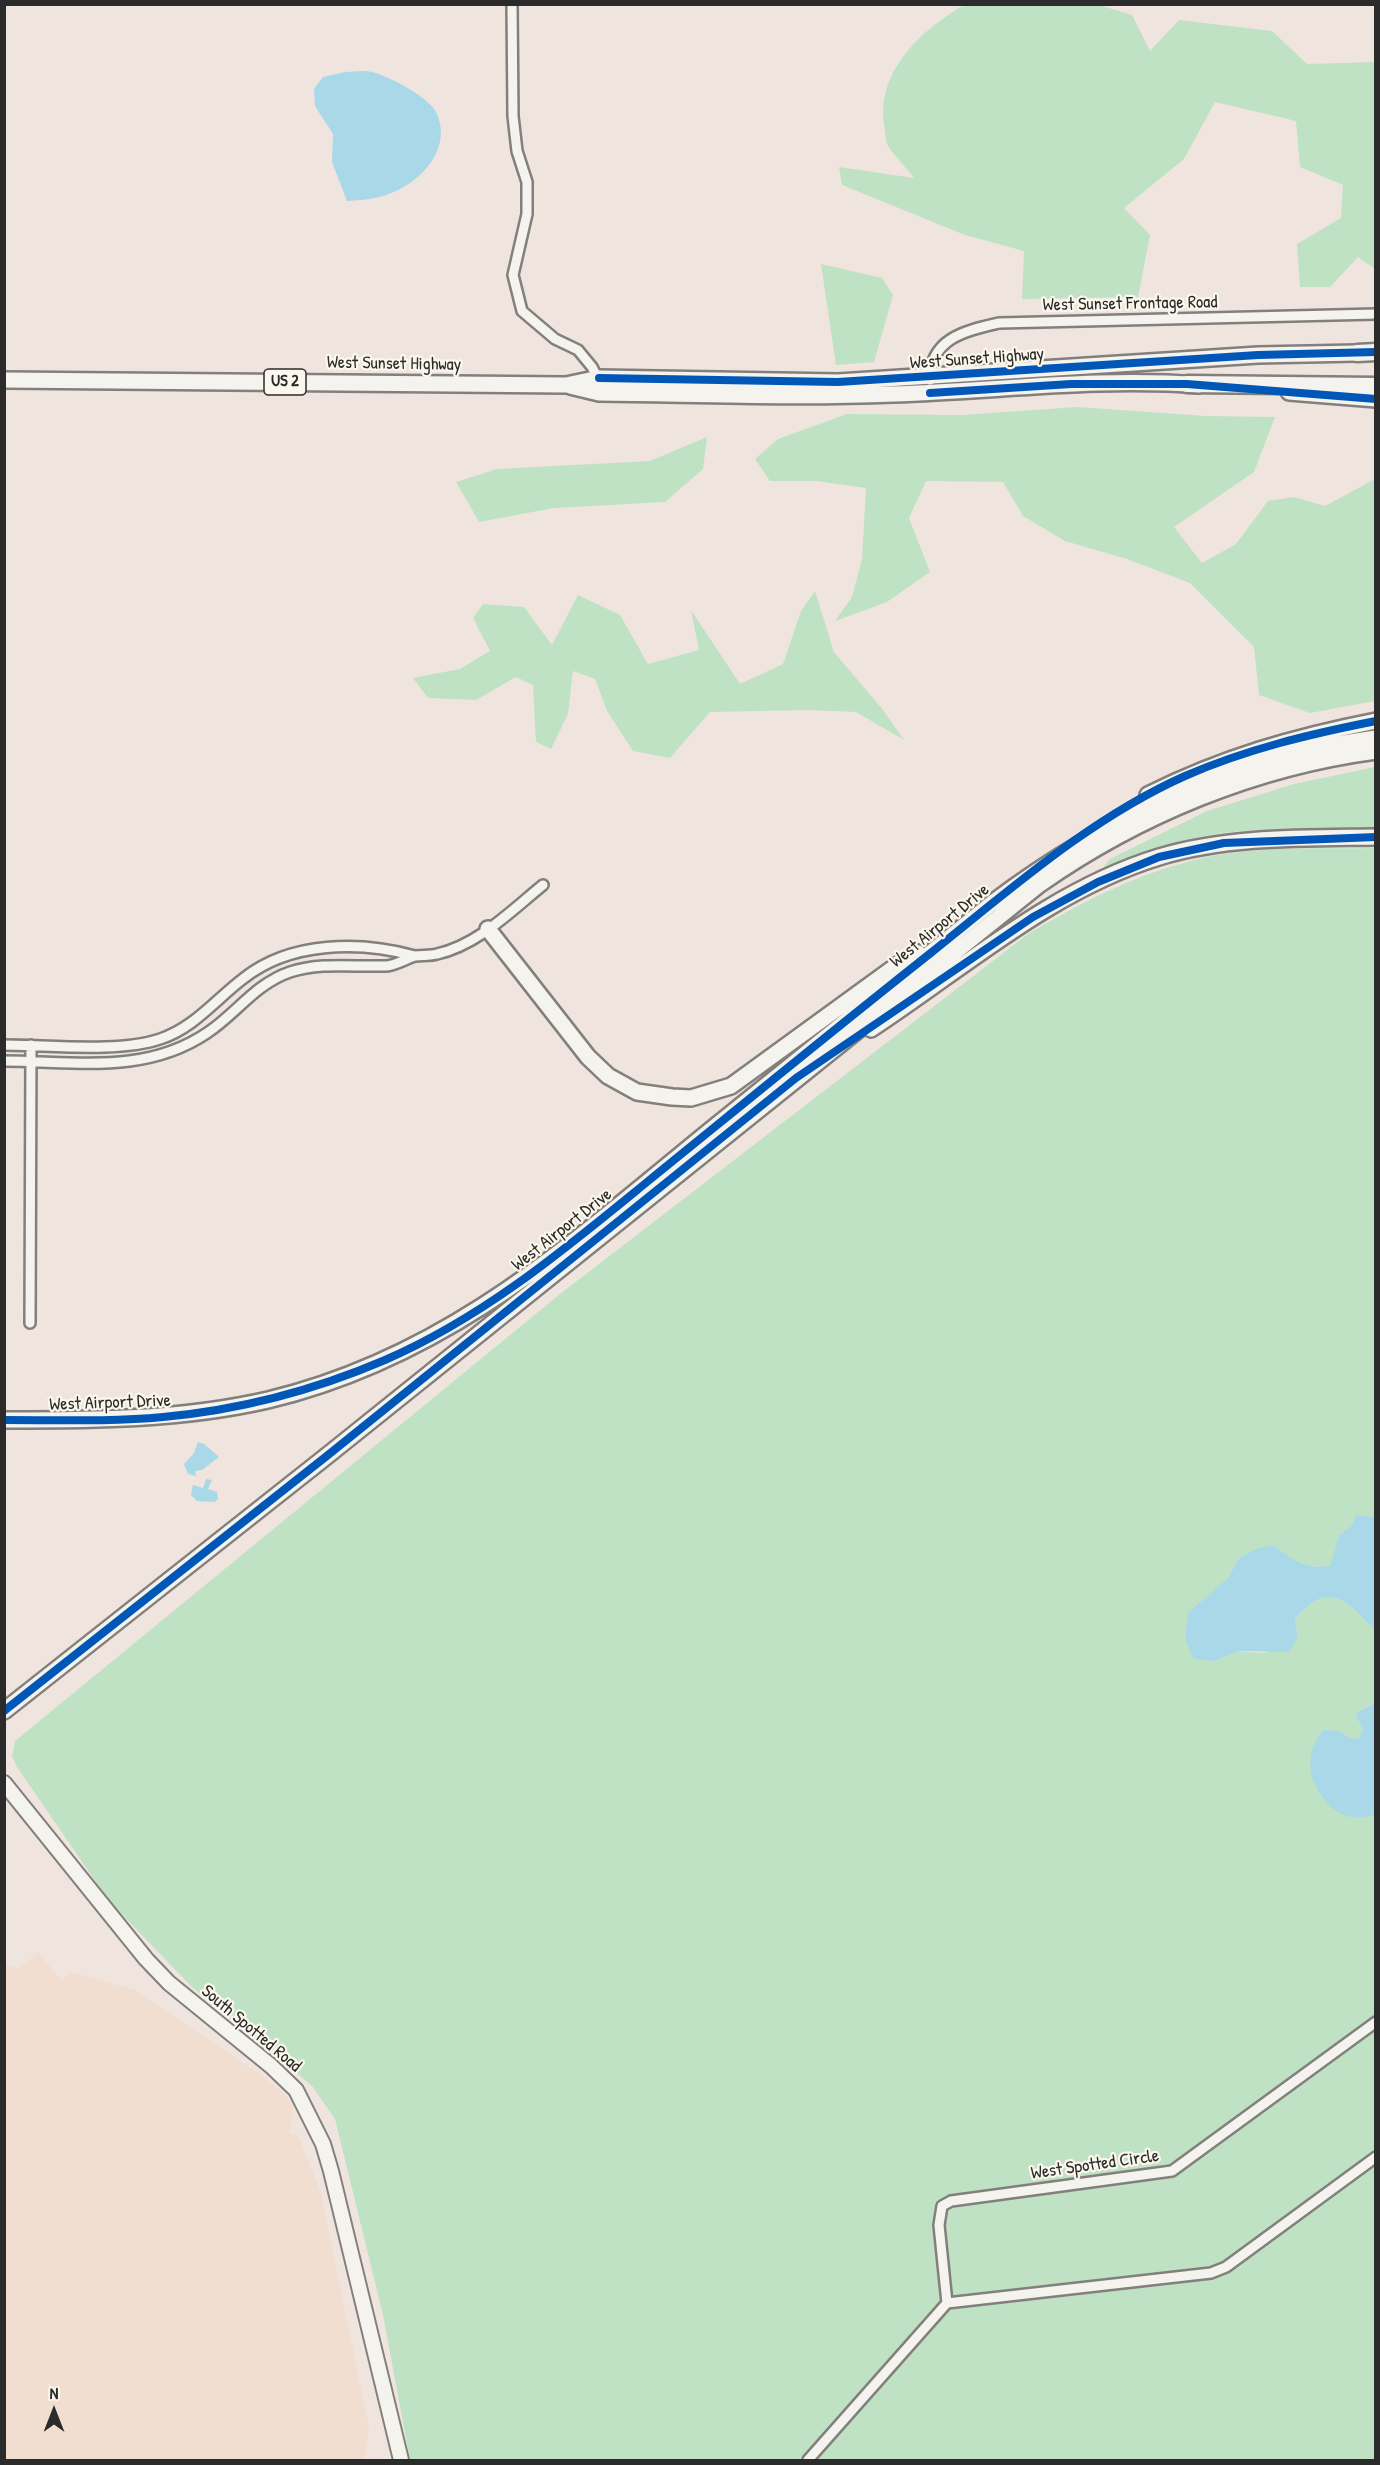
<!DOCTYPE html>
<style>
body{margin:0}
#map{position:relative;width:1380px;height:2465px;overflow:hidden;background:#efe5de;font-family:"Patrick Hand",sans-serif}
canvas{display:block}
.frame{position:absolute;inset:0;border:6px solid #2b2b2b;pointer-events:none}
.north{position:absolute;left:24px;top:2381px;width:60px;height:60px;-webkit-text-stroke:4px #fbf7ec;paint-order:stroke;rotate:0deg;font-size:16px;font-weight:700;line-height:24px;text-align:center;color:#2b2b2b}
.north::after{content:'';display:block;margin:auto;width:21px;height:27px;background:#2b2b2b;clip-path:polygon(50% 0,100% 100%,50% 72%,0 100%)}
</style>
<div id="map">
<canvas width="1380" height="2465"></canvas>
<div class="frame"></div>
<div class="north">N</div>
</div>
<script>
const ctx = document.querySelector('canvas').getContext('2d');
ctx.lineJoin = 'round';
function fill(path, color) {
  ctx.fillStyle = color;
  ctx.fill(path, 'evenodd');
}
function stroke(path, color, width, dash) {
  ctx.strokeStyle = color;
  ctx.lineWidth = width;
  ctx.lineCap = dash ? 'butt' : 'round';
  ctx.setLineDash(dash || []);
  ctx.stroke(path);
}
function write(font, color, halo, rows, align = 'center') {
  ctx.font = font + ' "Patrick Hand",sans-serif';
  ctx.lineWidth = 4.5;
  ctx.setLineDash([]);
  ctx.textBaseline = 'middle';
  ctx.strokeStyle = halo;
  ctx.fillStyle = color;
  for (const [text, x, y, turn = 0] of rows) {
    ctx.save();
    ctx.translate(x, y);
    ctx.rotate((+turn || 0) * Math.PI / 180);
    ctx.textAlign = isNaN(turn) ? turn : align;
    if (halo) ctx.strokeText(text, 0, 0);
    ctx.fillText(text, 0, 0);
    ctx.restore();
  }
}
const built = new Path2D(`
 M38 1952 61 1980 70 1972 135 1990 265 2078 284 2094 293 2106 290 2134 298 2135 321 2193 369 2428 364 2460H5V1965L19 1969Z`);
const green = new Path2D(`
 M964 5H1099L1132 15 1150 51 1179 20 1272 31 1307 64 1375 62V269L1358 257 1330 287H1300L1297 244 1341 218 1343 185 1300 167 1296 121 1215 102 1184 159 1124 208 1150 235 1138 297 1022 299 1024 251 965 235 842 185 839 167 914 178C906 167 895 157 888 146 885 140 885 130 884 123 877 70 923 29 964 5Z
 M821 264 882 278 893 295 874 362 836 365Z
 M1077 407 1206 416 1275 417 1254 472 1174 527 1202 563 1236 544 1268 501 1294 497 1325 506 1375 479V701L1310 713 1259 695 1254 647 1190 583 1127 559 1065 541 1023 516 1003 482 926 481 909 518 930 572 887 602 835 621 852 597 862 559 866 488 816 481H770L755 459 778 439 847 414 962 415Z
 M707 437 703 469 665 502 554 508 479 522 456 482 497 469 650 461Z
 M815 591 834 652 883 710 904 740 856 712 809 710 710 712 670 758 633 751 607 711 595 679 573 671 568 714 551 749 536 742 533 685 516 677 476 700 428 698 413 678 460 669 490 651 473 618 483 604 524 607 552 645 578 595 620 615 648 664 699 650 691 610 740 684 783 664 801 611Z
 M1375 767V828C1310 829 1241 825 1177 842 1152 849 1127 859 1103 868L1110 859 1207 811 1294 784Z
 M1375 848V1517L1356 1515 1351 1526 1339 1535 1332 1565C1306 1571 1293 1561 1274 1545L1239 1558 1228 1578 1210 1596 1215 1661 1237 1651 1265 1653 1298 1637 1295 1619C1329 1579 1347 1601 1375 1631V1703L1358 1712 1356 1718 1363 1728 1359 1738 1352 1739 1339 1731 1350 1817 1375 1815V2460H410L383 2315 335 2119 312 2086 192 1987 109 1901 17 1767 12 1756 15 1741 560 1294 1028 934C1080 903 1135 875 1194 860 1252 845 1316 849 1375 848Z`);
const water = new Path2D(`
 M345 72C354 72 364 70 372 72 389 76 431 98 437 114 454 154 412 191 375 198 366 200 356 200 347 201L332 162 333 134 315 106 314 89 323 77Z
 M198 1442 204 1444 219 1457 202 1470 195 1471 196 1476 188 1474 184 1464 194 1453Z
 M206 1479 212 1480 208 1489 217 1492 218 1499 215 1502 197 1501 191 1495 193 1485 203 1488Z
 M1356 1515 1375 1517V1631C1347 1601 1329 1579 1295 1619L1298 1637 1289 1652 1238 1651 1215 1661 1194 1659 1185 1640 1188 1613 1228 1578 1239 1558 1258 1548 1274 1545C1293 1560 1306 1571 1331 1565L1339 1535 1351 1526Z
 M1375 1703V1815C1368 1816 1359 1818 1351 1817 1341 1816 1330 1807 1324 1799 1307 1777 1305 1753 1323 1730L1339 1731 1352 1739 1359 1738 1363 1728 1356 1718 1358 1712Z`);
const street = new Path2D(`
 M512 4 513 116 517 151 527 182V214L513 275 522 311 555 339 578 350 592 367 599 381
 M930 380C930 338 965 331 999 323L1376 314
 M4 1045C49 1045 119 1053 160 1039 194 1028 216 999 244 978 291 941 360 941 415 956
 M4 1061C75 1061 145 1075 207 1033 236 1014 255 984 290 972 321 962 353 967 385 966 395 966 405 959 415 956 422 955 430 956 437 954 478 945 512 910 543 885
 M30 1323 31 1045
 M947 2303 939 2225 942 2206 951 2201 1172 2171 1376 2022
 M808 2460 947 2303 1211 2273 1226 2267 1376 2157`);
const secondary = new Path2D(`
 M4 1783 146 1959 169 1983 271 2066 296 2090 323 2144 331 2171 401 2460`);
const primary = new Path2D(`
 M4 380 566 385 599 378 838 382 1258 355 1357 353
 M570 386 599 393C697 394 796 398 894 394 996 391 1098 377 1199 385
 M1289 392 1376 399
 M1148 795C1222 758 1294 737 1376 721
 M488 929 588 1057 608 1076 637 1092 672 1097 691 1098 731 1086 896 966 918 953
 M871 1029C964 968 1051 890 1159 857 1228 836 1304 838 1376 837
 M4 1420C94 1420 181 1420 268 1400 449 1357 573 1242 712 1129 805 1053 898 980 991 904 1105 818 1233 758 1376 738
 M4 1711 328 1455 1040 884C1139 815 1255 767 1376 751`);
const highway = new Path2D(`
 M1357 353 1376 352
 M1187 384 1376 386`);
const cycleway = new Path2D(`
 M599 378 838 382 1258 355 1376 352
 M930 393 1071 384H1187L1376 399
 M4 1420C57 1420 111 1422 163 1417 239 1410 315 1390 385 1360 484 1317 565 1249 647 1182 742 1105 836 1028 932 952 1012 888 1091 818 1185 776 1247 749 1310 734 1376 721
 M4 1711 328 1455 796 1078 1033 917 1098 882 1159 857 1224 843 1376 837`);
const shields = [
 [285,382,42]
];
const shieldNames = [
 ["US 2",285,382]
];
const streetNames = [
 ["West Sunset Frontage Road",1130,304,-1],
 ["West Sunset Highway",977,359,-4],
 ["West Sunset Highway",394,364,1],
 ["West Airport Drive",940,926,-39],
 ["West Airport Drive",562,1230,-38],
 ["West Airport Drive",110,1403,-2],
 ["South Spotted Road",251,2029,40],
 ["West Spotted Circle",1095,2165,-8]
];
fill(built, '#f2ddd1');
fill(green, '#bfe2c4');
fill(water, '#a9d8e8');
stroke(street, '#837f7c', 14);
stroke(secondary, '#837f7c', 18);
stroke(primary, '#837f7c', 20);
stroke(highway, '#837f7c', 21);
stroke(street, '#f5f3ee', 9);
stroke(secondary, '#f5f3ee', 14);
stroke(primary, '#f5f3ee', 15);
stroke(highway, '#f5f3ee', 16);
stroke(cycleway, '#0057b8', 8);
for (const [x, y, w] of shields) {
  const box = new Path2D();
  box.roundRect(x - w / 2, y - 13, w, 26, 4.5);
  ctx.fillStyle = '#fbf7ec';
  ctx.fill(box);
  stroke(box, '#2b2b2b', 1.5);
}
write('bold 16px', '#2b2b2b', null, shieldNames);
write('18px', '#2b2b2b', '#fbf7ec', streetNames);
</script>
